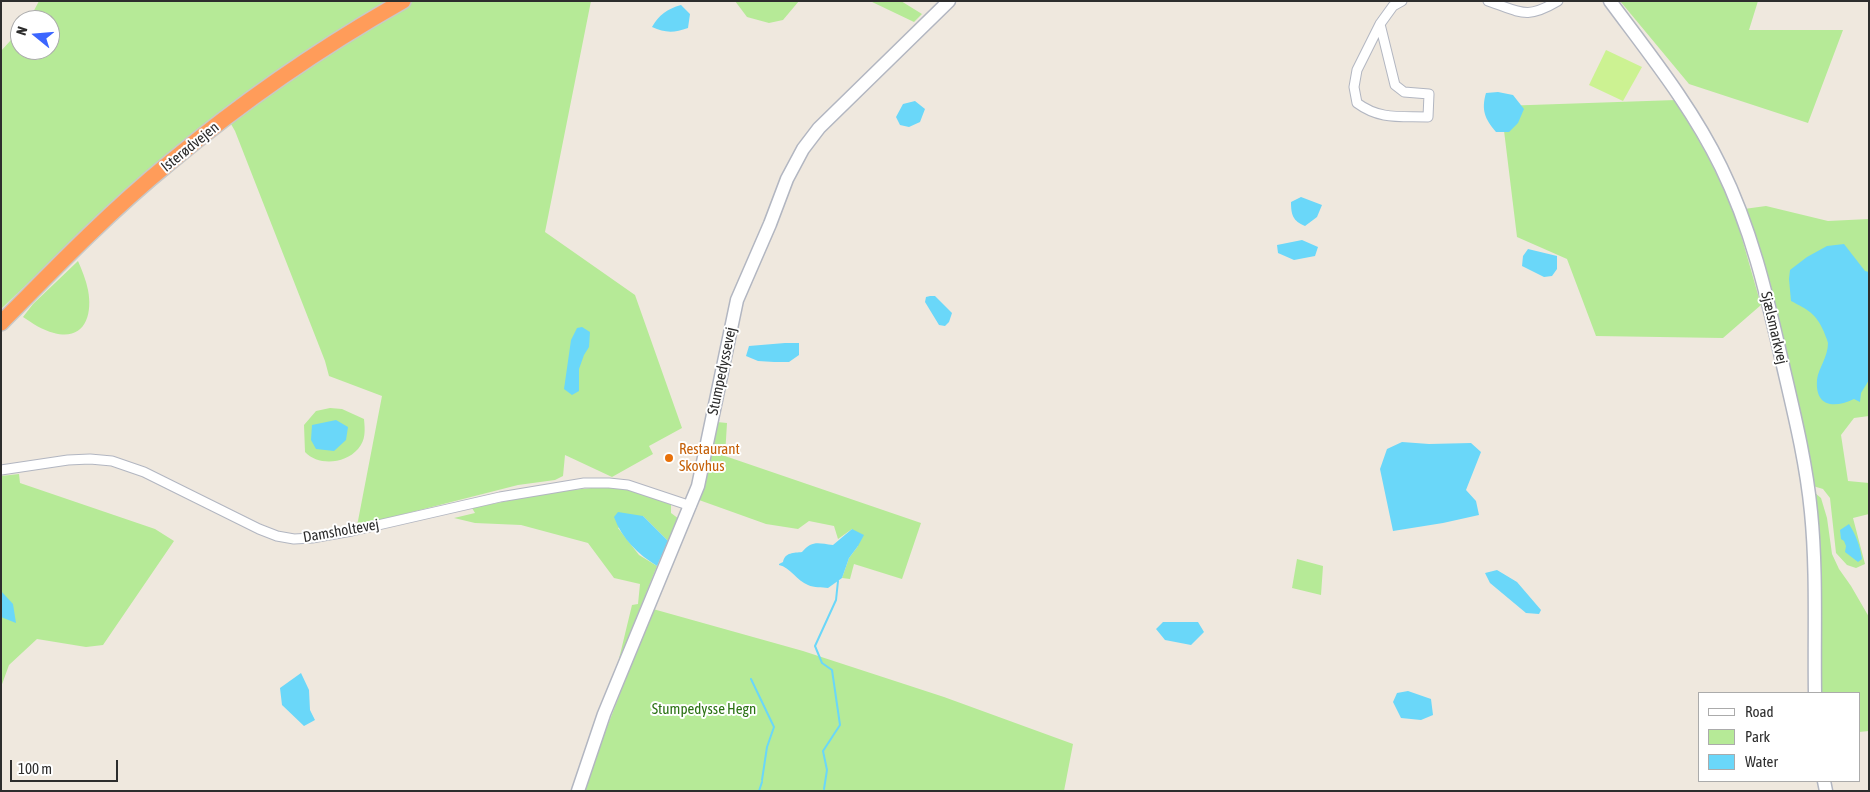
<!DOCTYPE html>
<meta charset="utf-8">
<style>
body{margin:0}
#map{position:relative;width:1870px;height:792px;overflow:hidden;background:#efe8de;font-family:"Asap Condensed",sans-serif}
canvas{display:block}
.frame{position:absolute;inset:0;border:2px solid #2d2d2d;pointer-events:none}
.legend{position:absolute;left:1698px;top:692px;width:162px;height:90px;box-sizing:border-box;background:#fff;border:1px solid #ababab;margin:0;padding:6px 9px;list-style:none;font-size:15px;color:#2d2d2d}
.legend li{display:flex;align-items:center;gap:10px;height:25px}
.legend b{width:25px;border:1px solid #ababab}
.north{position:absolute;left:10px;top:10px;width:50px;height:50px;box-sizing:border-box;background:#fff;border:1px solid #ababab;border-radius:50%;rotate:287deg;font-size:14px;font-weight:700;line-height:20px;text-align:center;color:#2d2d2d}
.north::after{content:'';display:block;margin:auto;width:18px;height:22px;background:#3c66ff;clip-path:polygon(50% 0,100% 100%,50% 72%,0 100%)}
.scale{position:absolute;left:10px;top:760px;width:108px;height:22px;box-sizing:border-box;border:2px solid #2d2d2d;border-top:0;padding-left:6px;font-size:15px;line-height:18px;white-space:nowrap;color:#2d2d2d;-webkit-text-stroke:4px #fff;paint-order:stroke}
</style>
<div id="map">
<canvas width="1870" height="792"></canvas>
<div class="frame"></div>
<ul class="legend">
<li><b style="height:6px;background:#fff"></b>Road</li>
<li><b style="height:14px;background:#b6ea97"></b>Park</li>
<li><b style="height:14px;background:#6ad7f9"></b>Water</li>
</ul>
<div class="north">N</div>
<div class="scale">100 m</div>
</div>
<script>
const ctx = document.querySelector('canvas').getContext('2d');
ctx.lineJoin = 'round';
function fill(path, color) {
  ctx.fillStyle = color;
  ctx.fill(path, 'evenodd');
}
function stroke(path, color, width, dash) {
  ctx.strokeStyle = color;
  ctx.lineWidth = width;
  ctx.lineCap = dash ? 'butt' : 'round';
  ctx.setLineDash(dash || []);
  ctx.stroke(path);
}
function write(font, color, halo, rows, align = 'center') {
  ctx.font = font + ' "Asap Condensed",sans-serif';
  ctx.lineWidth = 4;
  ctx.setLineDash([]);
  ctx.textBaseline = 'middle';
  ctx.strokeStyle = halo;
  ctx.fillStyle = color;
  for (const [text, x, y, turn = 0] of rows) {
    ctx.save();
    ctx.translate(x, y);
    ctx.rotate((+turn || 0) * Math.PI / 180);
    ctx.textAlign = isNaN(turn) ? turn : align;
    if (halo) ctx.strokeText(text, 0, 0);
    ctx.fillText(text, 0, 0);
    ctx.restore();
  }
}
const green = new Path2D(`
 M39 1H591L545 232 635 295 682 428 649 446 653 454 612 477 565 455 563 476 555 480 518 485 357 526 382 396 329 376 325 361 235 131 224 112 70 243 1 309V51L20 30V50H50V20H29Z
 M735 1H799L783 20 769 23 747 17Z
 M870 1H901L922 14 914 22Z
 M1620 1H1758L1749 30H1843L1808 123 1689 84Z
 M1676 100 1706 153 1733 207 1761 305 1723 338 1596 336 1567 259 1517 237 1501 106Z
 M1766 206 1828 221 1869 219V416L1854 418 1841 435 1848 481 1869 483V514L1853 518 1865 564 1856 568 1847 565 1836 553 1830 498 1823 489 1813 486 1810 464 1770 282 1744 209Z
 M78 261C82 270 86 280 88 290 93 316 84 341 54 333 42 330 32 323 23 317L33 304Z
 M330 408 342 409 364 419C365 430 366 440 358 449 345 464 318 466 305 452L304 425 316 411Z
 M717 422 727 423 725 456 921 523 902 579 854 564 850 579 842 578 849 558 858 546 852 529 838 539 834 526 809 521 798 529 766 524 699 500 707 471Z
 M19 474 20 483 155 529 174 541 103 645 86 647 37 639 9 665 1 687V476Z
 M611 486 628 488 671 503V513L679 519 668 541 643 516 618 528 639 555 657 566 618 663 632 605 638 604 640 584 614 578 588 543 521 525 475 523 454 518 475 513 472 508 552 492Z
 M1815 493 1821 498 1827 518 1832 554 1839 569 1851 586 1869 617V731L1859 732V693H1821L1818 530Z
 M1297 559 1323 566 1321 595 1292 588Z
 M653 609 803 651 944 697 1073 744 1064 791H585L588 776Z`);
const pitch = new Path2D(`
 M1606 50 1642 67 1623 101 1589 85Z`);
const water = new Path2D(`
 M681 5 690 14 688 28C674 33 665 33 652 27 659 15 667 9 681 5Z
 M1498 92 1513 95 1524 109 1518 123 1509 132H1496C1485 119 1481 110 1486 93Z
 M915 101 925 109 920 122 909 127 900 125 896 117 903 104Z
 M1301 197 1322 205 1317 217 1305 226C1293 221 1291 215 1291 202Z
 M1302 240 1318 247 1315 256 1294 260 1278 253 1277 245Z
 M1844 244 1865 271 1869 272V380L1861 393 1860 402 1854 399C1835 408 1815 408 1817 380 1818 369 1828 357 1828 343 1827 339 1825 335 1824 332 1816 313 1808 310 1791 301L1789 279 1790 270 1807 257 1827 246Z
 M1528 249 1557 256V269L1552 276 1544 277 1522 266 1523 256Z
 M930 296H935L952 313 949 322 945 326 939 325 925 302 926 297Z
 M582 327 590 332 589 347 584 355 579 369V391L572 395 564 389 571 340 577 328Z
 M785 343H799V355L789 362H774L758 361 746 356 749 346Z
 M336 420 348 427 346 440 334 451 316 449 311 440 312 425Z
 M1402 442 1429 444 1471 443 1481 452 1466 490 1476 501 1479 515 1443 523 1393 531 1380 469 1387 449Z
 M618 512 643 516 668 541 657 566C638 554 622 539 614 517Z
 M1849 524C1856 535 1860 546 1862 559L1858 562 1845 552 1846 546 1844 541 1841 539 1840 530Z
 M852 529 864 535 858 546 849 558 842 578 828 588C822 587 814 588 808 585 797 581 790 567 779 565V564L783 562C785 552 794 553 802 552 812 540 818 543 833 545Z
 M1497 570 1517 582 1541 610 1539 614 1526 613 1490 583 1485 573Z
 M1 591 13 604 16 623 1 617Z
 M1163 622H1198L1204 632 1191 645 1165 640 1156 629Z
 M301 673 309 690 310 710 315 720 304 726 282 705 280 688Z
 M1408 691 1431 699 1433 715 1421 720 1401 718 1393 702 1397 693Z`);
const stream = new Path2D(`
 M751 679 774 727 767 747 762 780
 M824 789 827 770 823 751 840 725 832 670 822 663 815 646 836 600 838 581
 M759 791 762 782`);
const street = new Path2D(`
 M1488 1C1521 12 1526 20 1558 1
 M1380 24 1395 85 1404 92 1429 94 1428 117C1400 116 1380 120 1357 103L1354 87 1357 70 1380 24 1393 6 1402 1
 M1 470 68 460 90 459 112 461 144 472 259 529 277 536 294 539 312 538 352 531 500 497 584 483H609L628 485 691 506`);
const secondary = new Path2D(`
 M1610 1C1650 55 1692 107 1721 167 1751 228 1766 292 1781 357 1793 409 1806 460 1811 512 1817 572 1814 633 1815 693
 M1824 781 1826 791
 M578 791 604 714 698 486 737 300 770 224 787 179 803 149 819 128 949 1`);
const highway = new Path2D(`
 M1 323C55 268 109 212 169 163 242 102 320 48 403 1`);
const markers = [
 [669,458,5,"#e8710a"]
];
const streetNames = [
 ["Isterødvejen",190,147,-39],
 ["Sjælsmarkvej",1774,328,77],
 ["Stumpedyssevej",722,371,-78],
 ["Damsholtevej",341,531,-10]
];
const foodNames = [
 ["Restaurant",679,449],
 ["Skovhus",679,466]
];
const parkNames = [
 ["Stumpedysse Hegn",704,709]
];
fill(green, '#b6ea97');
fill(pitch, '#ccf292');
fill(water, '#6ad7f9');
stroke(stream, '#6ad7f9', 2);
stroke(street, '#b2b6c1', 11);
stroke(secondary, '#b2b6c1', 15);
stroke(highway, '#c8c8c8', 18);
stroke(street, '#fff', 9);
stroke(secondary, '#fff', 12);
stroke(highway, '#ff9c5a', 15);
for (const [x, y, r, color] of markers) {
  const dot = new Path2D();
  dot.arc(x, y, r, 0, 2 * Math.PI);
  ctx.fillStyle = color;
  ctx.fill(dot);
  stroke(dot, '#fff', 2);
}
write('15px', '#2d2d2d', '#fff', streetNames);
write('15px', '#c56008', '#fff', foodNames, 'left');
write('15px', '#2b7214', '#fff', parkNames);
</script>
